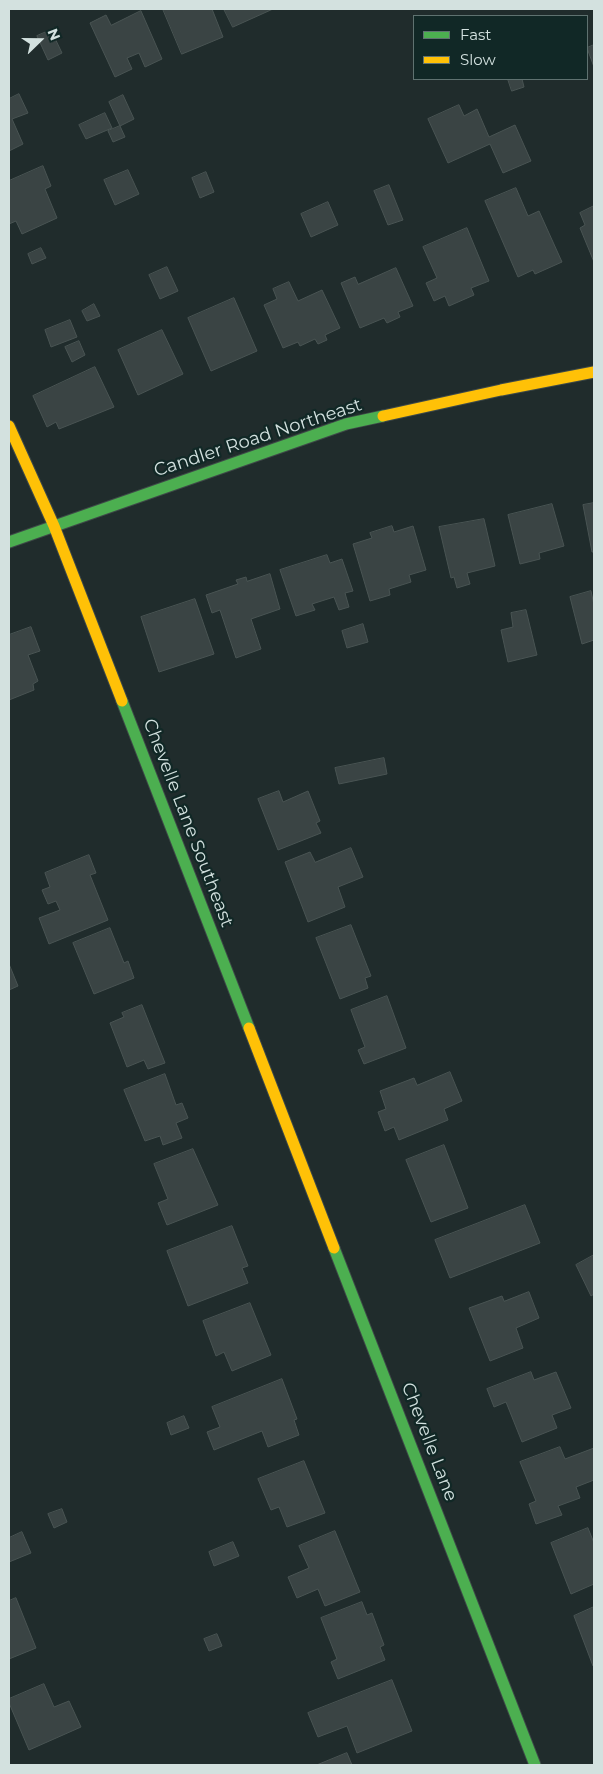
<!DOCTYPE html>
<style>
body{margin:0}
#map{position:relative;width:603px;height:1774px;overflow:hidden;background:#202c2c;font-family:Montserrat,sans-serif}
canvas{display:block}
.frame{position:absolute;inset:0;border:10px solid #d3e1df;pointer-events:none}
.legend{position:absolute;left:413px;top:15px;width:175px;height:65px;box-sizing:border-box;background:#112826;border:1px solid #5f7270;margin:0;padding:6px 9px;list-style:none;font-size:15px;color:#d3e1df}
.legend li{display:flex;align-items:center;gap:10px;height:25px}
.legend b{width:25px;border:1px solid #5f7270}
.north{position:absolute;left:15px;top:15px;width:50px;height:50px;-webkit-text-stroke:4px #112826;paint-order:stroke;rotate:68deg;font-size:14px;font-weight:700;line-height:20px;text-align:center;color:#d3e1df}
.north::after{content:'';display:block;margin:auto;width:18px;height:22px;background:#d3e1df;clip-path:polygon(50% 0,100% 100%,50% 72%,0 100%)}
</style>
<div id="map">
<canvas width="603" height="1774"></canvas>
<div class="frame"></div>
<ul class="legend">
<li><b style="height:6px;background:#4caf50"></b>Fast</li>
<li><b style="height:6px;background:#ffc107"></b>Slow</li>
</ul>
<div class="north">N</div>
</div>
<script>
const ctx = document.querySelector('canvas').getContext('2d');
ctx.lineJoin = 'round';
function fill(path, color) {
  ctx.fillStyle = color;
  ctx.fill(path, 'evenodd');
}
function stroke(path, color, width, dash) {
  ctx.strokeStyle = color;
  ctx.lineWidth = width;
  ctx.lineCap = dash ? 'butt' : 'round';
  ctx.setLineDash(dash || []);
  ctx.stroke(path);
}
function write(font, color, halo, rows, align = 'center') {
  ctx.font = font + ' Montserrat,sans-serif';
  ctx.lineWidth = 4.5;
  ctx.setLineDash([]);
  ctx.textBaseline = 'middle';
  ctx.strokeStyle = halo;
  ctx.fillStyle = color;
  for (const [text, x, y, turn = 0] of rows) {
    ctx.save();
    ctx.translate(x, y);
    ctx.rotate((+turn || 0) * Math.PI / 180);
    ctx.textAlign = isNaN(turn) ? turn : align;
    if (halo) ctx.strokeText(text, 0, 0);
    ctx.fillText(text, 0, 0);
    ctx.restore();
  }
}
const building = new Path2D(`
 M163 9H212L223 37 182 54Z
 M224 9H273L233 27Z
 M141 11 162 59 145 67 139 53 127 58 132 69 115 77 90 23 106 15 111 25Z
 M51 30 62 53 48 60 37 36Z
 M594 45V67L587 48Z
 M508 79H522L524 87 512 91Z
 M19 94 28 113 12 119 23 144 9 151V99Z
 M123 95 134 119 120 126 109 102Z
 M459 105 464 116 477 109 489 137 515 125 531 161 503 173 490 144 448 163 428 119Z
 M105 113 112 128 86 139 79 125Z
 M120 126 125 137 113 142 108 131Z
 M43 166 51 186 45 189 57 218 22 234 16 221 9 224V181Z
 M128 170 139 194 115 205 104 180Z
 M206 172 214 192 200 198 192 178Z
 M389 185 403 220 388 225 374 191Z
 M516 188 528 216 539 211 562 262 535 274 533 270 518 277 485 201Z
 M328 202 338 225 311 237 301 214Z
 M594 206V262L580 228 585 225 580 213Z
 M467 228 489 281 471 288 474 295 449 306 445 296 434 301 426 283 437 278 423 247Z
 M41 248 46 258 32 264 28 254Z
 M167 267 178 291 160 299 149 275Z
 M396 268 413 306 398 312 400 317 387 323 384 318 360 328 341 283 355 277 358 284Z
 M289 282 298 301 322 290 340 328 325 335 327 340 318 344 315 339 300 346 298 342 283 348 264 305 277 299 273 289Z
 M234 298 257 351 211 371 188 318Z
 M94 304 100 316 87 321 82 311Z
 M70 320 77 337 51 347 45 330Z
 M162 330 183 374 138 395 118 350Z
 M79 341 85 355 72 362 65 347Z
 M95 367 114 407 59 429 56 422 47 427 33 396Z
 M594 503V552H592L583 505Z
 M552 504 564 546 539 553 540 559 520 564 508 515Z
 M484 519 495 566 467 573 470 584 457 588 454 577 451 578 439 527Z
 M392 526 394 532 413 526 426 570 409 575 411 582 389 589 390 595 370 601 353 544 372 538 370 533Z
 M327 555 330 563 342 559 353 591 345 593 349 607 339 610 334 597 312 604 315 610 296 616 280 570Z
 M270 574 280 609 251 619 261 649 236 658 220 610 212 613 206 595 238 584 236 580 246 577 247 581Z
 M591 591 594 605V640L582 644 570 597Z
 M195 599 214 654 159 672 141 617Z
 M526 610 537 655 508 662 501 630 513 627 511 613Z
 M363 624 368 642 347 648 342 631Z
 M31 627 40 651 28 655 38 681 33 684 34 690 9 700V635Z
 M384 758 387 774 339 784 335 768Z
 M279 791 283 802 308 791 320 821 316 823 321 833 278 850 258 799Z
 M351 848 363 877 338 887 345 907 308 922 285 862 310 852 315 862Z
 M89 855 96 873 90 875 108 920 49 944 39 918 60 910 56 901 48 904 42 890 50 887 45 873Z
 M351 925 371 976 365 978 368 988 340 999 316 938Z
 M110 928 124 963 128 961 134 978 94 994 73 943Z
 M9 964 18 986 9 990Z
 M387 996 406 1048 364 1064 358 1050 365 1047 351 1010Z
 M142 1005 165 1063 148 1069 144 1060 127 1067 110 1023 124 1017 122 1013Z
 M450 1072 462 1101 444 1109 448 1120 399 1140 394 1127 385 1131 378 1112 386 1109 380 1091 414 1078 417 1085Z
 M165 1074 176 1105 182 1103 188 1118 176 1123 182 1138 163 1145 160 1136 145 1141 124 1090Z
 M444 1145 468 1208 431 1222 406 1160Z
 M193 1149 218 1205 167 1225 158 1203 168 1199 154 1164Z
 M525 1205 540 1243 450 1278 435 1240Z
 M232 1226 248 1266 242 1268 248 1283 188 1306 167 1251Z
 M594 1255V1294L591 1296 576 1265Z
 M529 1292 539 1318 516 1328 523 1348 490 1361 469 1308 502 1296 504 1301Z
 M250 1303 271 1355 232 1371 224 1352 216 1356 203 1321Z
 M531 1372 534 1380 556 1372 571 1408 552 1415 557 1428 522 1442 506 1402 494 1407 487 1389Z
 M282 1379 297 1419 294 1420 299 1435 268 1447 262 1431 214 1450 207 1432 220 1427 212 1407Z
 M184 1416 189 1428 171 1435 167 1423Z
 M560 1447 565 1459 594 1448V1480L576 1487 580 1498 558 1506 562 1515 536 1524 529 1504 536 1501 520 1462Z
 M304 1461 325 1513 287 1527 279 1507 271 1510 258 1479Z
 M62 1509 67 1522 54 1528 48 1514Z
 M588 1528 594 1543V1584L571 1594 551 1543Z
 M335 1531 360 1592 325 1606 318 1589 297 1598 288 1577 309 1568 299 1546Z
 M22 1532 31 1553 9 1562V1538Z
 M233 1542 239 1556 214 1566 209 1552Z
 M16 1598 36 1648 9 1659V1601Z
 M362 1602 367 1615 372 1613 384 1645 380 1647 385 1660 338 1679 331 1662 337 1659 321 1618Z
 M594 1607V1665L593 1666 574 1616Z
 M217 1634 222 1646 209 1651 204 1639Z
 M392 1680 412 1731 357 1753 347 1726 318 1737 308 1713Z
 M44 1684 54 1707 69 1701 81 1727 29 1750 9 1703V1699Z
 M347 1753 352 1765H317Z`);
const fast = new Path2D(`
 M9 542 346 424 383 416
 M122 701 249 1028
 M334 1248 535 1765`);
const slow = new Path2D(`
 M383 416 501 390 594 372
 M9 426 54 526 122 701
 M249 1028 334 1248`);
const streetNames = [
 ["Candler Road Northeast",258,438,-18],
 ["Chevelle Lane Southeast",188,823,69],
 ["Chevelle Lane",429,1442,69]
];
fill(building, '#3a4444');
stroke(building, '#495453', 1);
stroke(fast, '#3e4948', 13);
stroke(slow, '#3e4948', 13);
stroke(fast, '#4caf50', 11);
stroke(slow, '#ffc107', 11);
write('18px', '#d3e1df', '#112826', streetNames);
</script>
